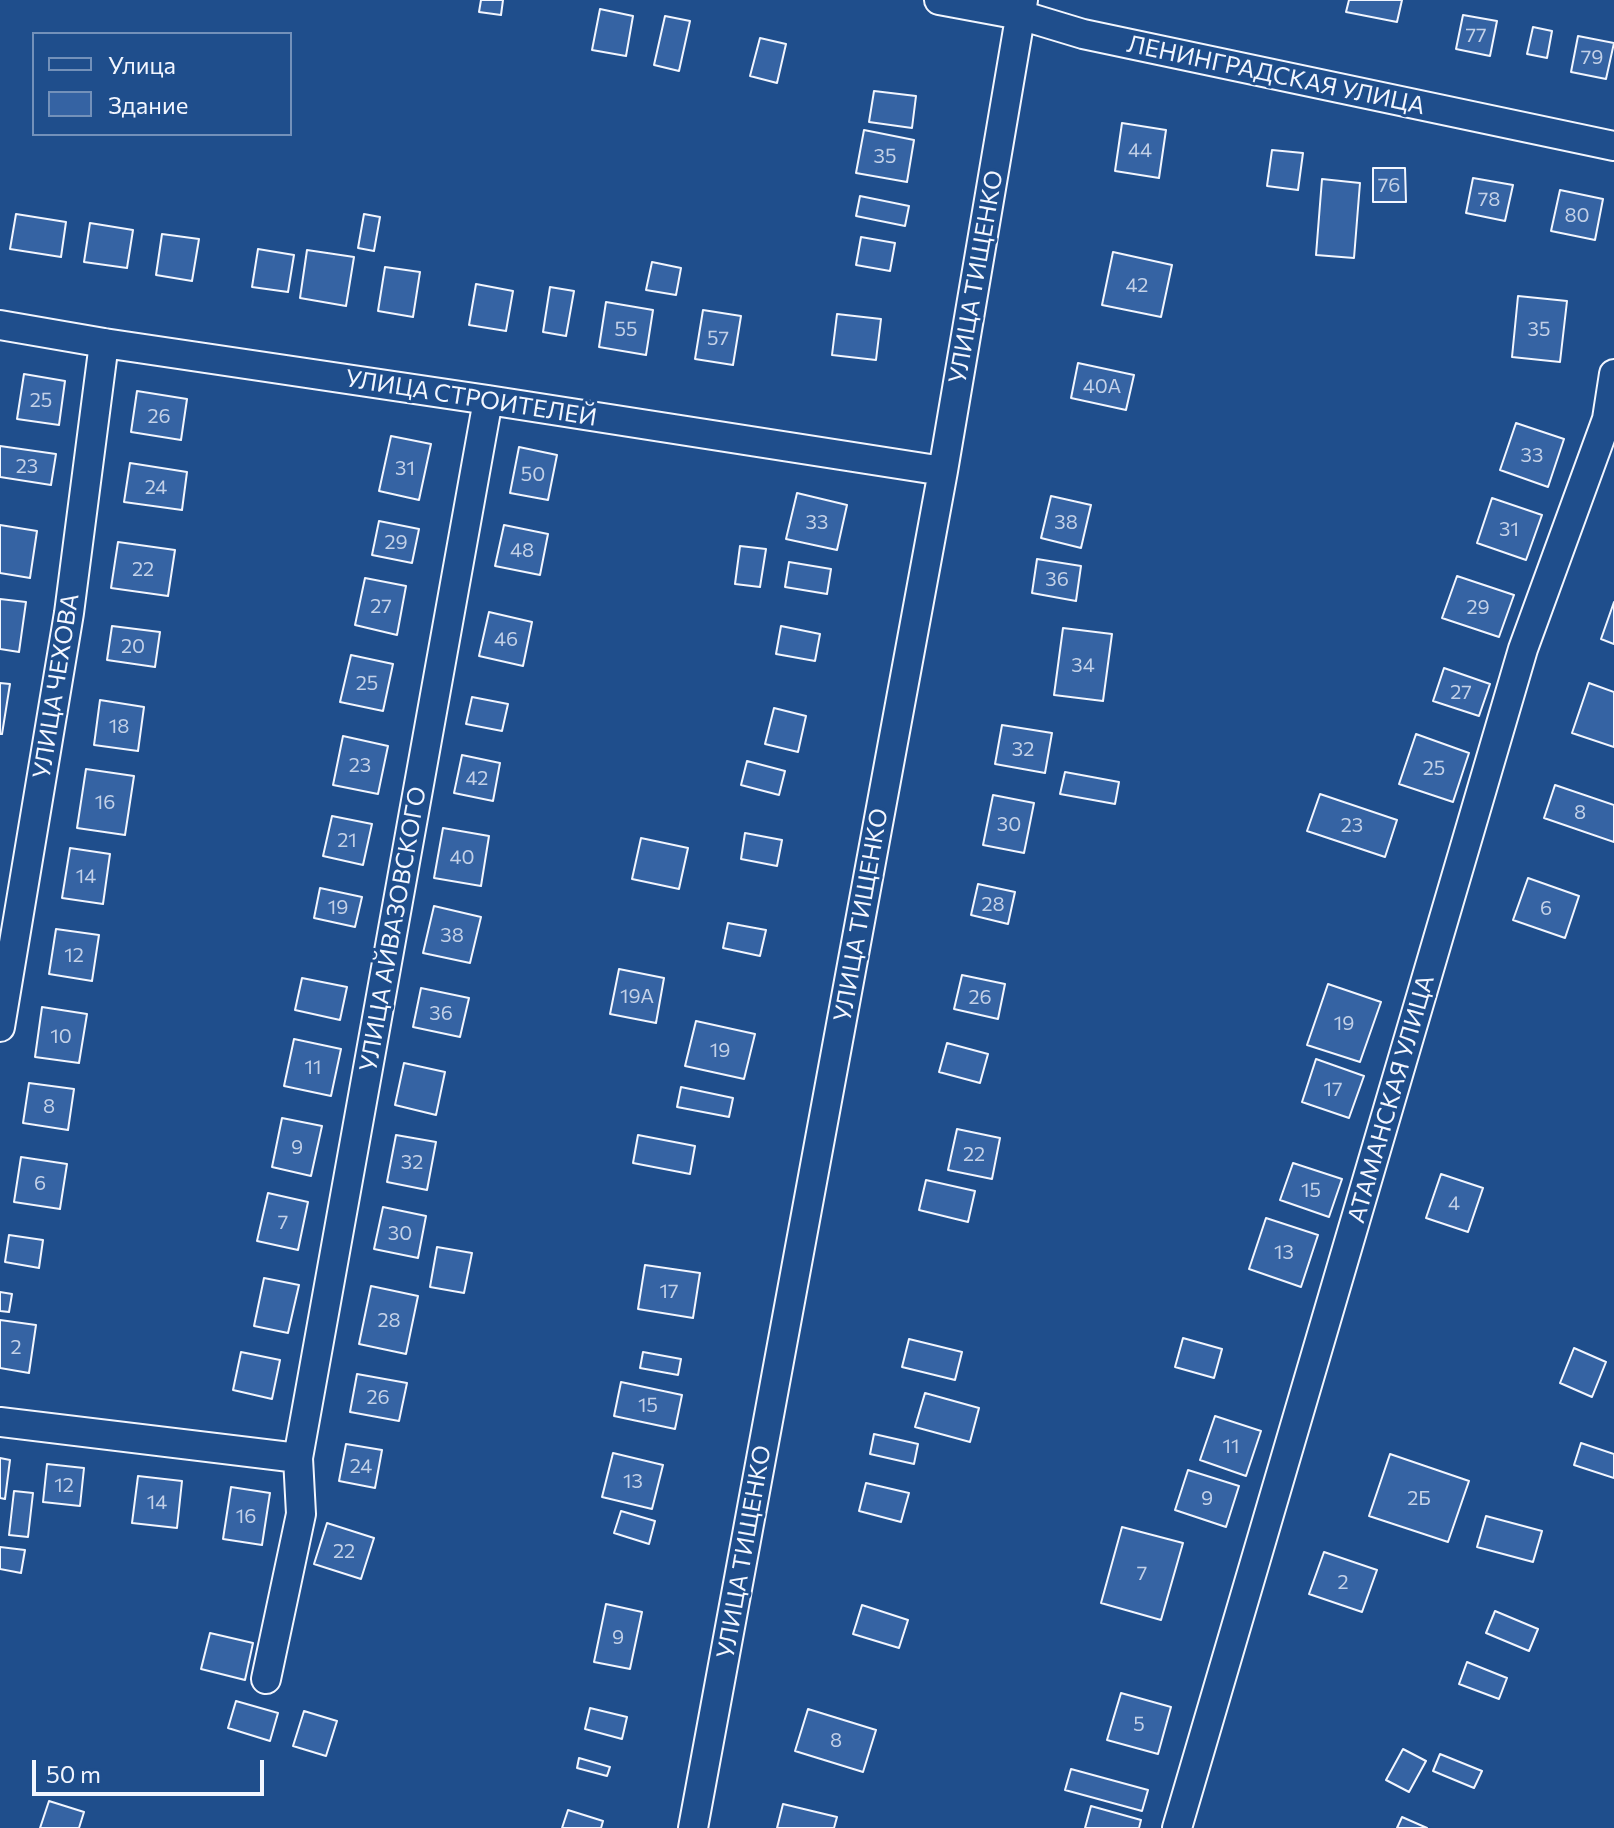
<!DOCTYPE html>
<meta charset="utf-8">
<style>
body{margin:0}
#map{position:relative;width:1614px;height:1828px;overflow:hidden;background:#1f4e8c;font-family:Commissioner,sans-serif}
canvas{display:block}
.legend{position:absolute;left:32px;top:32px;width:260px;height:104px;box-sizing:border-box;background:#1f4e8c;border:2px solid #7391ba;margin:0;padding:10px 14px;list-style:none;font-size:24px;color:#f2f6ff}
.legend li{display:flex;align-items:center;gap:16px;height:40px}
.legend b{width:40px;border:2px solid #7391ba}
.scale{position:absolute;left:32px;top:1760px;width:232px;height:36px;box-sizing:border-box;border:4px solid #f2f6ff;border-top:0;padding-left:10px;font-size:24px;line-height:28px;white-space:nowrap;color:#f2f6ff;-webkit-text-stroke:6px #1f4e8c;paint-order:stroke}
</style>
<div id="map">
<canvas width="1614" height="1828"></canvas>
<ul class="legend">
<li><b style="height:10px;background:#1f4e8c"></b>Улица</li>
<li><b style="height:22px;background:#3563a3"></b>Здание</li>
</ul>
<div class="scale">50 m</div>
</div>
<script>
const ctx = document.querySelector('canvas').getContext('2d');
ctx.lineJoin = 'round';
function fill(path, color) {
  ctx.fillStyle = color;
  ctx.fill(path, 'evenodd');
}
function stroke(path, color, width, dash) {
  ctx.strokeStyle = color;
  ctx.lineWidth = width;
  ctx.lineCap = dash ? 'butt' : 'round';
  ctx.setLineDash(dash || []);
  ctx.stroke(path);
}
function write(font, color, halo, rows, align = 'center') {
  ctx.font = font + ' Commissioner,sans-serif';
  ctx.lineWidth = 6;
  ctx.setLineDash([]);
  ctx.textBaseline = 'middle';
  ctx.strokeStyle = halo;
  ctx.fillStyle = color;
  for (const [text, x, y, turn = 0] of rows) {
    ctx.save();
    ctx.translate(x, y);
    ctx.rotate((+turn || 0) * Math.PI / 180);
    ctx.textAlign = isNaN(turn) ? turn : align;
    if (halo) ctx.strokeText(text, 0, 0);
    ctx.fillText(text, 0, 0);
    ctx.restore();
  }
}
const building = new Path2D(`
 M481 0H503L501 15 479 12Z
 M1349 0H1402L1397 22 1346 12Z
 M600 9 633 16 626 56 592 50Z
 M1463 15 1497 21 1490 56 1456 49Z
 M665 16 690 21 679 71 654 65Z
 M1533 27 1552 31 1547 58 1527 54Z
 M1578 36 1614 43 1606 79 1571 72Z
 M760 38 786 44 777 83 750 76Z
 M874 91 916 96 912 128 869 122Z
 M1122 123 1166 130 1159 178 1115 171Z
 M864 130 914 140 907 182 856 173Z
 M1272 150 1303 153 1298 190 1267 186Z
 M1373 168H1405L1406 202H1373Z
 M1473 178 1513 185 1505 221 1466 213Z
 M1322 179 1360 183 1354 258 1316 255Z
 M1560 190 1603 199 1595 240 1551 231Z
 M860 196 909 206 905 226 856 216Z
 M16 214 66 222 61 257 10 249Z
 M364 214 380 217 374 251 358 248Z
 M90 223 133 230 127 268 84 262Z
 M162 234 199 239 192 281 156 275Z
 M861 237 895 243 890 271 856 265Z
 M258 249 294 255 288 292 252 287Z
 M307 250 354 257 346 306 300 298Z
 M1113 252 1172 265 1161 317 1102 305Z
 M652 262 681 268 676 295 646 290Z
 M385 267 420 272 413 317 378 311Z
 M476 284 513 291 506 331 469 325Z
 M550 287 574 291 566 336 543 332Z
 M1518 296 1567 301 1560 362 1512 357Z
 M606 302 653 310 646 355 599 347Z
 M703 310 741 316 733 365 695 359Z
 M837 314 881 319 876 360 832 355Z
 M1078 363 1134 375 1126 410 1071 398Z
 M24 374 65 381 59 425 17 419Z
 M137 391 187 399 181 440 131 432Z
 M1516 423 1564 439 1548 487 1500 470Z
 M391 436 431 444 419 500 379 491Z
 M0 446 56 454 51 485 0 477Z
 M519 447 557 455 548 500 510 493Z
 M130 463 187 472 182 510 124 502Z
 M797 493 847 505 837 550 786 539Z
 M1051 496 1091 505 1081 548 1041 538Z
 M1492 498 1542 515 1526 560 1477 543Z
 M379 521 419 529 412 563 372 555Z
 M0 525 37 531 30 578 0 573Z
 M504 525 548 534 540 575 495 566Z
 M118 542 175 550 168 596 111 588Z
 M740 546 766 549 760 587 735 584Z
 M1037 559 1081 566 1076 601 1032 593Z
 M789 562 831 569 827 594 785 587Z
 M1457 576 1514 595 1499 637 1442 618Z
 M365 578 406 586 397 635 355 625Z
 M0 599 26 602 19 652 0 649Z
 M1614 602V644L1601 639Z
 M489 612 532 622 523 666 479 656Z
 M112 626 160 632 155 667 107 660Z
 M781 626 820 634 815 661 776 654Z
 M1063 628 1112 634 1103 701 1054 695Z
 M351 655 393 664 383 711 340 702Z
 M1444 668 1490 684 1479 716 1433 701Z
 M0 683 10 684 2 734H0Z
 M1589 683 1614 692V747L1572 733Z
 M472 697 508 704 502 731 466 724Z
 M100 700 144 707 138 751 94 745Z
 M774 708 806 716 798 752 765 744Z
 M1002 725 1052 733 1045 773 995 764Z
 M1416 734 1469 753 1453 802 1399 784Z
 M343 736 388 746 378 794 333 785Z
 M462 755 500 763 493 801 454 793Z
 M747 761 785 771 779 795 741 785Z
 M86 769 134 776 125 835 77 828Z
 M1065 772 1119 782 1115 804 1060 794Z
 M1555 785 1614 805V842L1544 818Z
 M1320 794 1397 820 1385 857 1307 831Z
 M993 795 1034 803 1024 853 983 845Z
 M332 816 372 824 363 865 323 856Z
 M443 828 489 836 481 886 434 878Z
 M745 833 782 840 777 866 741 859Z
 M641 838 688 848 679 889 632 879Z
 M70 848 110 854 103 904 62 898Z
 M1528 878 1579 896 1565 938 1513 920Z
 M978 884 1015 892 1008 924 971 915Z
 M320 888 362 897 355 927 314 918Z
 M434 906 481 917 470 963 423 953Z
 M728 923 766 930 760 956 723 948Z
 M56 929 99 935 92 981 49 974Z
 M619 969 664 978 656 1023 610 1014Z
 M962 975 1005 984 998 1019 954 1009Z
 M302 978 347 987 340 1020 295 1010Z
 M1328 984 1381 1002 1360 1062 1307 1045Z
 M421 988 469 998 460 1037 413 1027Z
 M42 1007 87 1014 79 1063 35 1057Z
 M696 1021 755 1034 744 1079 685 1066Z
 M294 1039 341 1049 331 1096 284 1086Z
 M947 1043 988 1054 980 1083 939 1072Z
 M1316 1059 1364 1076 1349 1118 1302 1102Z
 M404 1063 445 1072 436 1115 395 1105Z
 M29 1083 74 1089 68 1130 23 1123Z
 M681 1087 733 1098 729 1117 677 1107Z
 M282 1118 322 1126 311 1176 272 1167Z
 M957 1129 1000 1138 992 1179 948 1170Z
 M396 1135 436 1142 427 1190 387 1182Z
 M638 1135 695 1146 690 1174 633 1163Z
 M21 1157 67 1164 60 1209 14 1202Z
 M1293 1163 1342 1179 1329 1217 1280 1200Z
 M1441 1174 1483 1188 1468 1232 1426 1218Z
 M926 1180 975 1191 968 1222 919 1210Z
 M268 1193 308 1202 298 1250 257 1241Z
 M383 1207 426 1216 418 1258 374 1249Z
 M1266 1218 1318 1235 1301 1287 1249 1269Z
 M9 1235 43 1240 39 1268 5 1262Z
 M437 1247 472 1253 464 1293 430 1287Z
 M645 1265 700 1273 693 1318 638 1309Z
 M264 1278 299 1285 288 1333 254 1326Z
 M371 1286 418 1296 406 1354 359 1344Z
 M0 1292 12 1294 9 1312 0 1311Z
 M0 1320 36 1325 29 1373 0 1368Z
 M1183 1338 1222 1349 1214 1378 1175 1367Z
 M909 1339 962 1352 955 1380 902 1367Z
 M1574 1348 1606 1362 1592 1397 1560 1383Z
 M241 1352 280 1360 272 1399 233 1390Z
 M643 1352 681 1359 678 1375 640 1368Z
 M357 1374 407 1383 399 1421 350 1412Z
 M621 1382 682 1395 675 1429 614 1416Z
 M925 1393 979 1408 970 1442 915 1427Z
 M1215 1416 1261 1431 1246 1476 1200 1460Z
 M874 1434 918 1444 914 1464 870 1454Z
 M1581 1443 1614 1454V1478L1574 1465Z
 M346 1444 382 1450 375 1488 339 1481Z
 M613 1453 663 1465 652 1509 602 1497Z
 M1390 1454 1469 1481 1448 1542 1369 1516Z
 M0 1458 10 1460 5 1499 0 1498Z
 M47 1464 84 1468 80 1506 43 1502Z
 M1188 1470 1239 1486 1226 1527 1175 1510Z
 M138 1476 182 1481 177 1528 132 1523Z
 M866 1483 909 1493 901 1522 859 1511Z
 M231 1487 270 1493 262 1545 223 1539Z
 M14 1491 33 1493 28 1537 9 1535Z
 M621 1511 655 1521 649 1544 614 1533Z
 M1486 1516 1542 1531 1533 1562 1477 1547Z
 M327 1523 374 1538 361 1579 314 1564Z
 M1122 1527 1183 1543 1161 1620 1101 1603Z
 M0 1547 25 1550 21 1573 0 1569Z
 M1324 1552 1377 1570 1362 1612 1309 1594Z
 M606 1604 642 1612 630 1669 594 1662Z
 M862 1605 908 1620 899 1648 853 1634Z
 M1495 1611 1538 1629 1529 1651 1486 1633Z
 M210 1633 253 1643 245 1680 201 1669Z
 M1467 1662 1507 1678 1499 1699 1459 1684Z
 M1121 1693 1171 1707 1158 1754 1107 1740Z
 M236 1701 278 1713 270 1741 228 1728Z
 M590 1708 627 1717 622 1739 585 1729Z
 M808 1709 876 1730 863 1772 795 1751Z
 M304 1711 337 1721 326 1756 293 1746Z
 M1403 1749 1426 1761 1409 1792 1386 1780Z
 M1440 1754 1482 1771 1474 1788 1433 1771Z
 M579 1758 610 1767 607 1776 577 1768Z
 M1071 1769 1148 1790 1142 1811 1065 1790Z
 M49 1801 84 1812 79 1828H40Z
 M783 1804 837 1817 834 1828H777Z
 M1091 1806 1141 1820 1139 1828H1085Z
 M568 1810 603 1821 601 1828H562Z
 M1402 1817 1427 1828H1397Z`);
const street = new Path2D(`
 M939 0 1020 15 1083 34 1614 146
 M0 325 104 343 488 400 943 471
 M0 1027 69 613 104 343
 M0 1422 298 1458
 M266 1679 301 1514 298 1458 488 400
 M693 1828 943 471 1023 0
 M1177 1828 1523 649 1607 419 1614 374`);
const numberNames = [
 ["77",1476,35],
 ["79",1592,57],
 ["44",1140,150],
 ["35",885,156],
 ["76",1389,185],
 ["78",1489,199],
 ["80",1577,215],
 ["42",1137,285],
 ["55",626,329],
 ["35",1539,329],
 ["57",718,338],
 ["40А",1102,386],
 ["25",41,400],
 ["26",159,416],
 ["33",1532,455],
 ["23",27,466],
 ["31",405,468],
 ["50",533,474],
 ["24",156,487],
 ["33",817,522],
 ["38",1066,522],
 ["31",1509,529],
 ["29",396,542],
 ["48",522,550],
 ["22",143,569],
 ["36",1057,579],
 ["27",381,606],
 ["29",1478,607],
 ["46",506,639],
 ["20",133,646],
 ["34",1083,665],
 ["25",367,683],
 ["27",1461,692],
 ["18",119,726],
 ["32",1023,749],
 ["23",360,765],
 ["25",1434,768],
 ["42",477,778],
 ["16",105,802],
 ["8",1580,812],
 ["30",1009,824],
 ["23",1352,825],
 ["21",347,840],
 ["40",462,857],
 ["14",86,876],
 ["28",993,904],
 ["19",338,907],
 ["6",1546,908],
 ["38",452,935],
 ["12",74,955],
 ["19А",637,996],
 ["26",980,997],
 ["36",441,1013],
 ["19",1344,1023],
 ["10",61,1036],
 ["19",720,1050],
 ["11",313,1067],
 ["17",1333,1089],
 ["8",49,1106],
 ["9",297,1147],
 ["22",974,1154],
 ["32",412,1162],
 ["6",40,1183],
 ["15",1311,1190],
 ["4",1454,1203],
 ["7",283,1222],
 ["30",400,1233],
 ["13",1284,1252],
 ["17",669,1291],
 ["28",389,1320],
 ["2",16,1347],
 ["26",378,1397],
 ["15",648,1405],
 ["11",1231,1446],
 ["24",361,1466],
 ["13",633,1481],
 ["12",64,1485],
 ["9",1207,1498],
 ["2Б",1419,1498],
 ["14",157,1502],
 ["16",246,1516],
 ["22",344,1551],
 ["7",1142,1573],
 ["2",1343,1582],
 ["9",618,1637],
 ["5",1139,1724],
 ["8",836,1740]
];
const streetNames = [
 ["ЛЕНИНГРАДСКАЯ УЛИЦА",1276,75,12],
 ["УЛИЦА ТИЩЕНКО",976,277,-80],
 ["УЛИЦА СТРОИТЕЛЕЙ",471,398,9],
 ["УЛИЦА ЧЕХОВА",56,686,-81],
 ["УЛИЦА ТИЩЕНКО",861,915,-80],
 ["УЛИЦА АЙВАЗОВСКОГО",393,929,-80],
 ["АТАМАНСКАЯ УЛИЦА",1391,1099,-74],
 ["УЛИЦА ТИЩЕНКО",744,1552,-80]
];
fill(building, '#3563a3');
stroke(building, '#f2f6ff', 2);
stroke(street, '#f2f6ff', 32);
stroke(street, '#1f4e8c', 28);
write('20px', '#c3d1e8', null, numberNames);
write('24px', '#f2f6ff', '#1f4e8c', streetNames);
</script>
